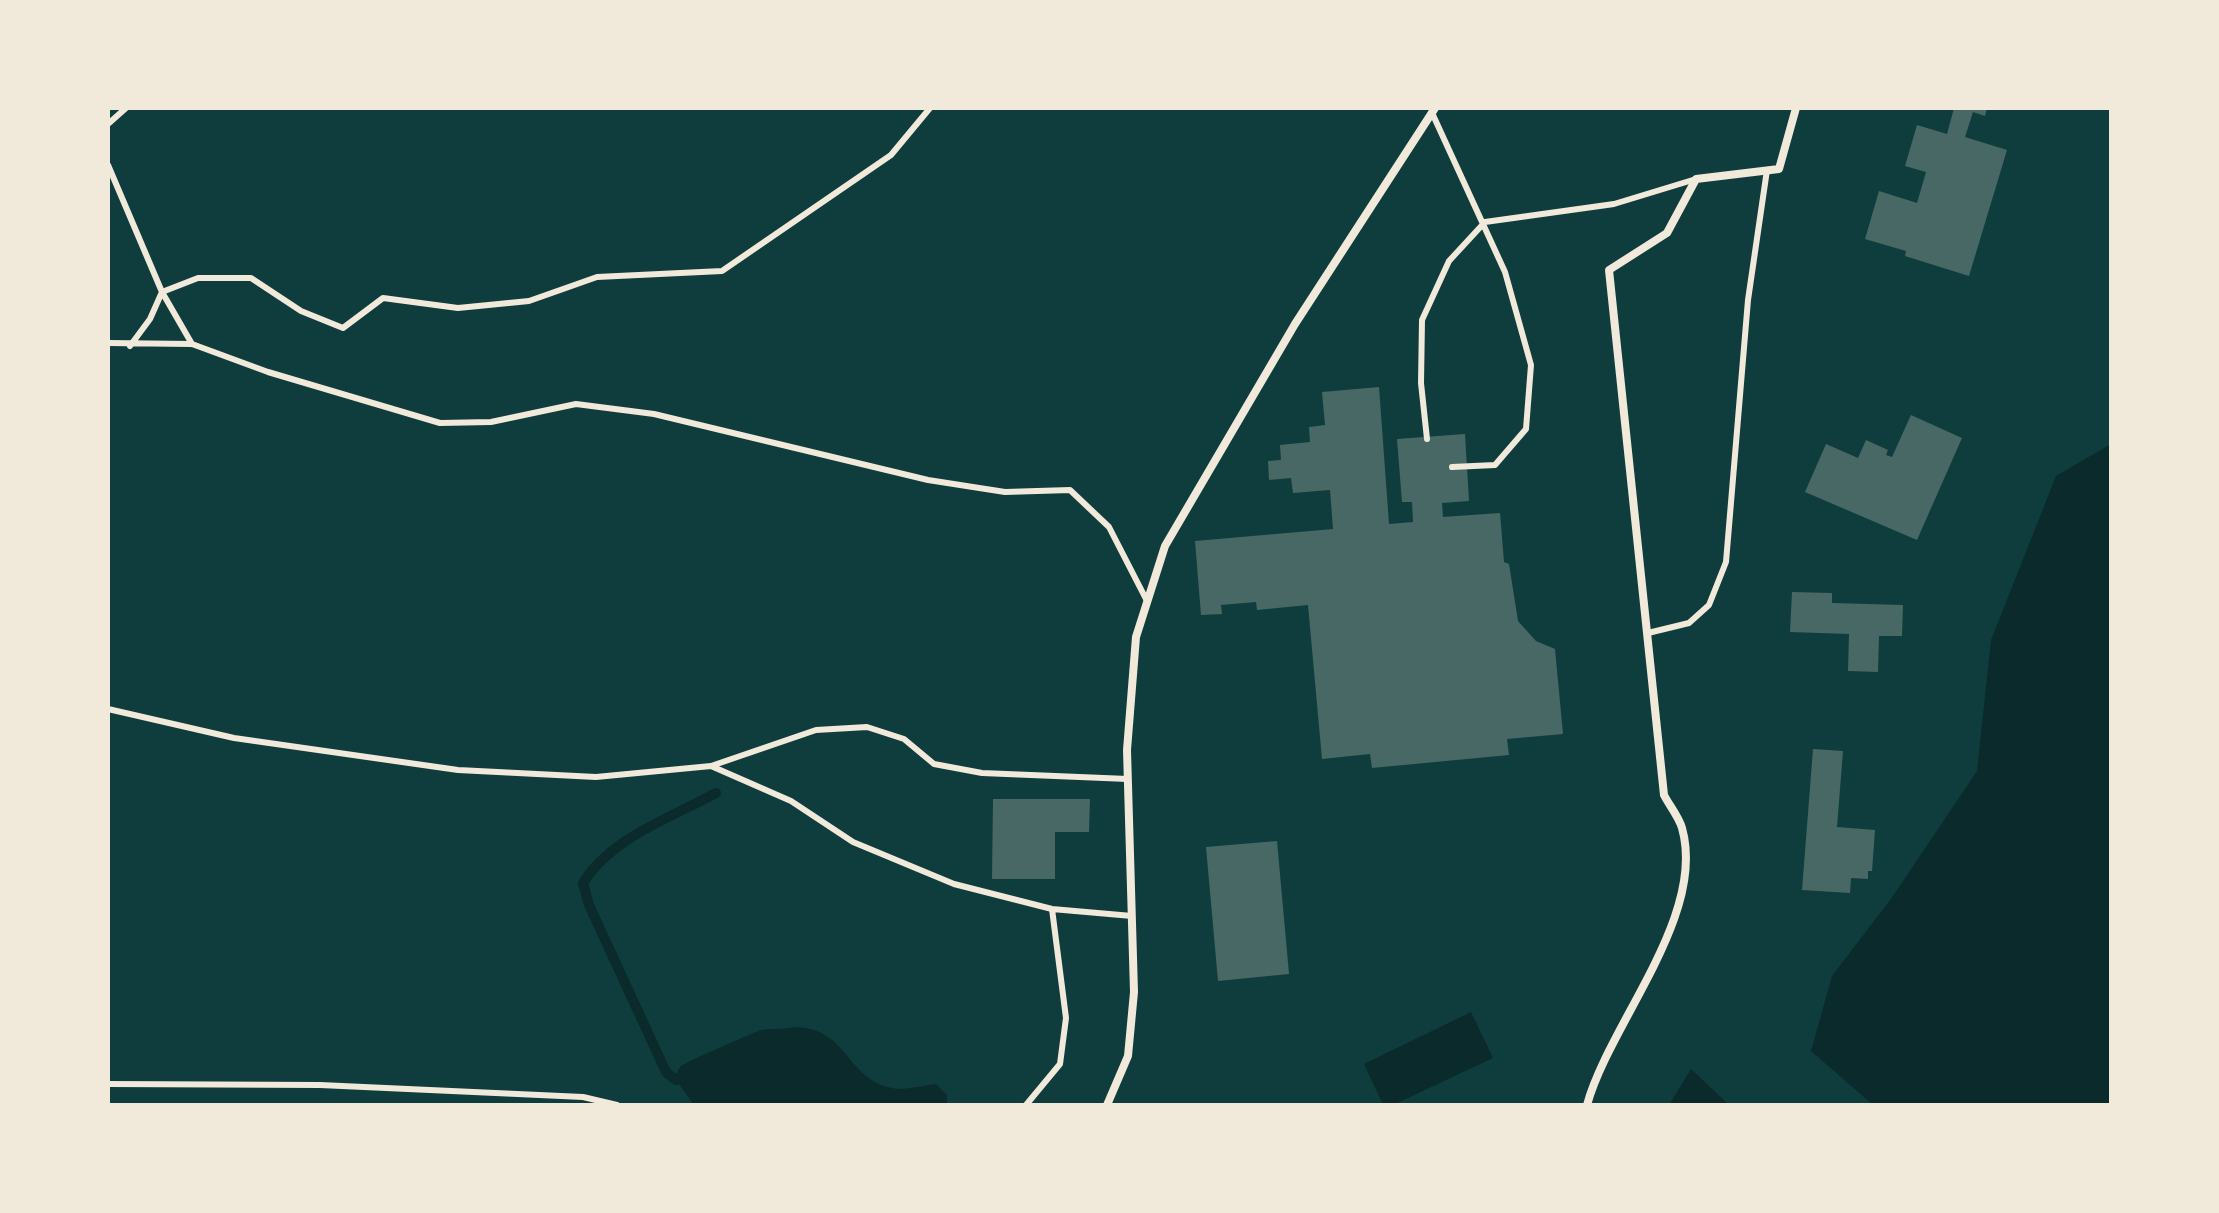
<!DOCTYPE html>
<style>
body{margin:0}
#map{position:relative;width:2219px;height:1213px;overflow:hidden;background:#0f3d3e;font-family:Karla,sans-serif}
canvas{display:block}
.frame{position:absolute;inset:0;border:110px solid #f1e9da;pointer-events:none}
</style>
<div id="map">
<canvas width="2219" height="1213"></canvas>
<div class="frame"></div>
</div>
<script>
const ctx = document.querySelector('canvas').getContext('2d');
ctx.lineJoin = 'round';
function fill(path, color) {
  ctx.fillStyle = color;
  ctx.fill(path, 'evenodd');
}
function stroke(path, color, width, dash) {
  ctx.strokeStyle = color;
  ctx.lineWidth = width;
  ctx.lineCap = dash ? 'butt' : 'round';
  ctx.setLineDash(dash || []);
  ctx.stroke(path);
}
const water = new Path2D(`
 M2111 444V1105H1873L1811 1051 1832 976 1893 896 1977 771 1991 640 2056 476Z
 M1471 1012 1493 1058 1393 1105H1383L1364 1064Z
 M793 1027C849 1027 845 1079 892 1088 904 1091 924 1085 936 1084L947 1095V1105H694L676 1080C677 1076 677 1071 680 1067 683 1063 753 1033 761 1030 771 1028 782 1030 793 1027Z
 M1691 1069 1729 1105H1669Z`);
const stream = new Path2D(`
 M676 1080 666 1072 589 905 583 883C611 838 670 818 716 793`);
const building = new Path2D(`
 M1954 108H1987L1985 116 1973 112 1965 137 2007 150 1969 276 1905 256 1906 251 1865 239 1879 191 1917 203 1926 172 1905 166 1917 125 1947 134Z
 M1379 387 1389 524 1413 522 1412 502H1402L1397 439 1465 434 1469 501 1442 503 1443 517 1500 513 1504 562 1509 564 1518 621 1536 641 1555 649 1563 734 1507 739 1509 755 1372 768 1370 754 1322 759 1308 605 1257 610 1256 602 1221 605 1222 614 1201 615 1195 541 1333 529 1330 490 1293 493 1291 478 1269 480 1268 461 1281 460 1280 445 1310 442 1309 427 1325 425 1322 392Z
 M1911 415 1962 438 1917 540 1805 492 1826 444 1858 458 1866 440 1888 450 1886 455 1892 457Z
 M1792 592 1832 593V603L1903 605 1902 636H1879L1878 672 1848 671 1849 634 1790 632Z
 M1813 749 1843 751 1837 827 1875 830 1872 871H1868V879L1851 878 1850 893 1802 890Z
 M993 799H1090L1089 832H1055V879H992Z
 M1277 841 1289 974 1218 981 1206 847Z`);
const service = new Path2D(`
 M1433 115 1505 272 1531 365 1526 429 1495 465 1452 467
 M108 124 126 108
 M108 165 162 292 192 344
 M108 343 192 344 268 372 440 423 491 422 576 404 654 414 928 480 1005 492 1070 490 1109 527 1147 601
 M130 346 150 319 162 292 198 278H251L301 311 343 328 383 298 458 308 529 301 597 277 722 271 891 155 930 108
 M1427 439 1421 383 1422 320 1449 261 1485 222 1614 204 1696 179
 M1648 633 1689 623 1709 605 1726 562 1748 300 1767 170
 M108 709 234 738 458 770 596 777 711 766 791 801 853 842 954 884 1052 909 1132 916
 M711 766 816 730 867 727 904 739 934 764 982 773 1128 779
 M108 1084 320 1085 583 1097 617 1105
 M1026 1105 1060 1064 1066 1018 1052 909`);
const minor = new Path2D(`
 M1107 1105 1128 1056 1134 992 1127 750 1136 637 1165 546 1295 324 1435 108
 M1587 1105C1609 1024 1707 916 1682 828 1679 817 1669 805 1664 795L1609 270 1667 233 1696 179 1779 169 1796 108`);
fill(water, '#0a2a2b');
stroke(stream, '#0a2a2b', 10);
fill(building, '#486865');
stroke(service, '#f1e9da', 6);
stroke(minor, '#f1e9da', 8);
</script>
